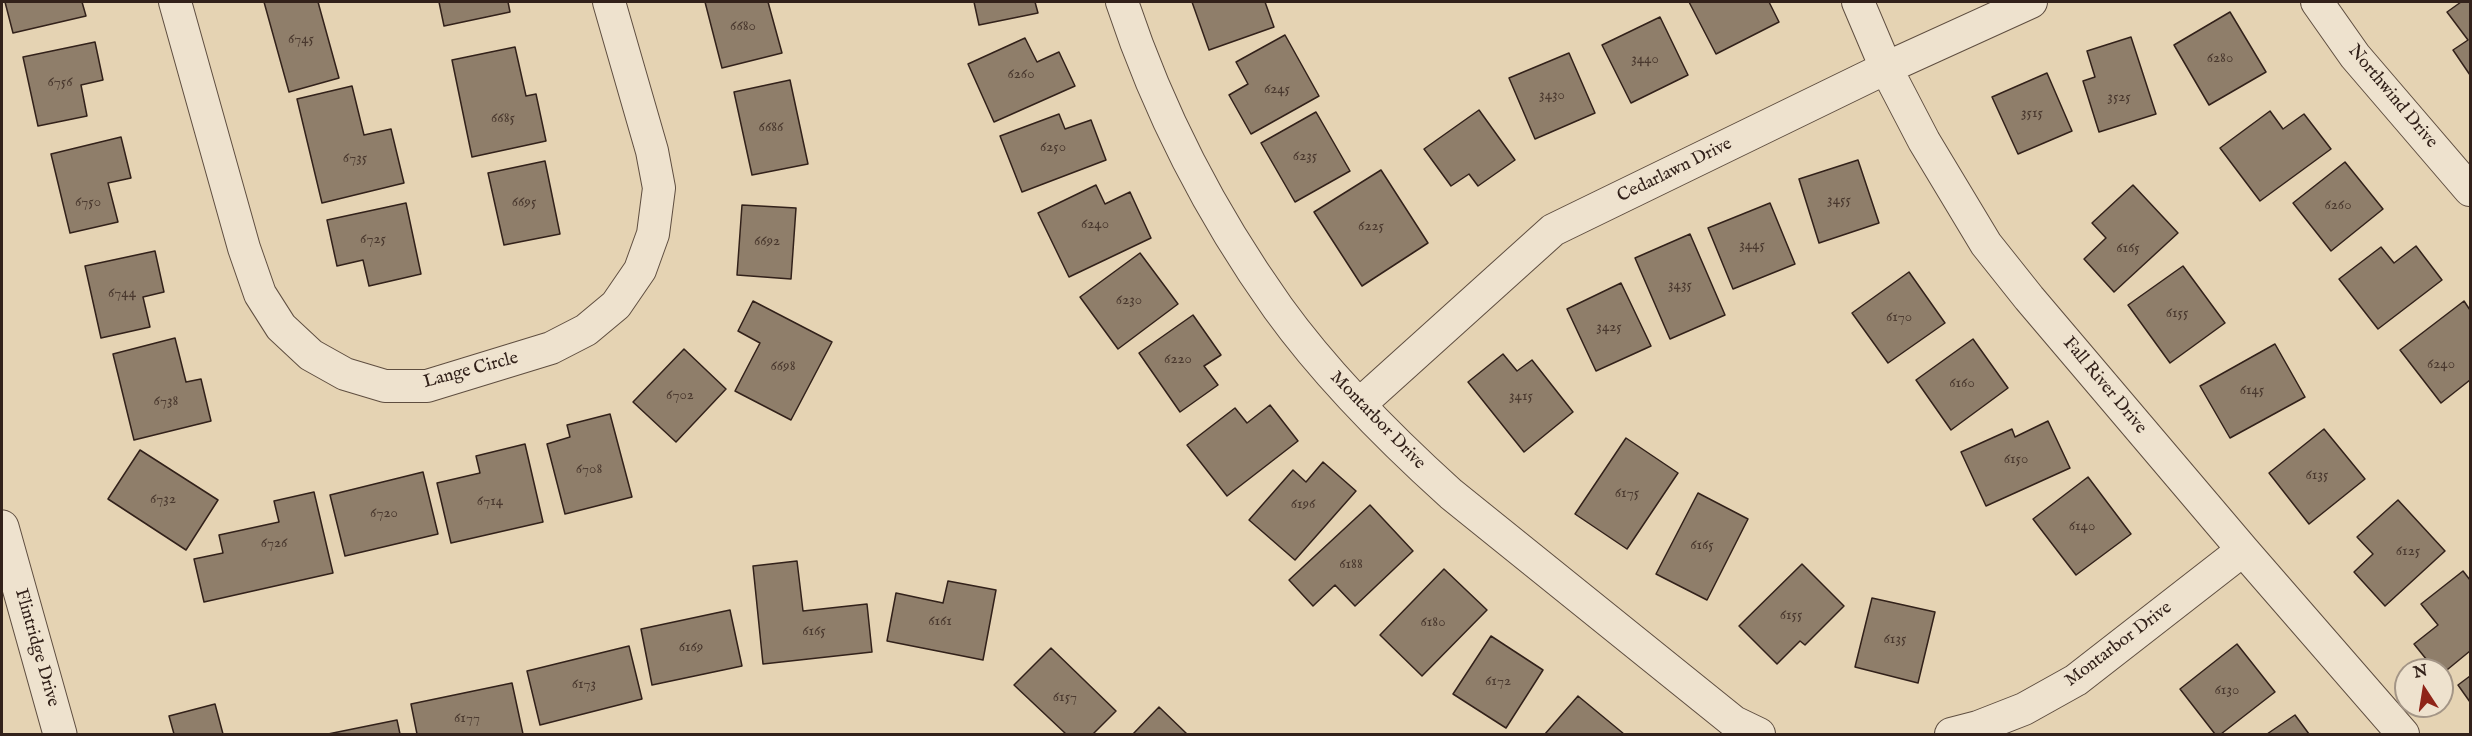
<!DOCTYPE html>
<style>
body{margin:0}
#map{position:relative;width:2472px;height:736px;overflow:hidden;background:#e5d3b3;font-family:"IM FELL English",serif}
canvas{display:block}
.frame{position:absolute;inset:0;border:3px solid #32211a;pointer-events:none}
.north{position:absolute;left:2394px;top:658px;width:60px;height:60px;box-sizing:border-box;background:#eee2ce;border:2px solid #a39586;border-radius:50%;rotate:348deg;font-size:16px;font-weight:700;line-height:24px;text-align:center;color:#32211a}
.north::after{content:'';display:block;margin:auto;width:21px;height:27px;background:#8f2418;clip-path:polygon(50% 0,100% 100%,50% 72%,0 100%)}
</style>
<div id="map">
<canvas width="2472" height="736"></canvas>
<div class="frame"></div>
<div class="north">N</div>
</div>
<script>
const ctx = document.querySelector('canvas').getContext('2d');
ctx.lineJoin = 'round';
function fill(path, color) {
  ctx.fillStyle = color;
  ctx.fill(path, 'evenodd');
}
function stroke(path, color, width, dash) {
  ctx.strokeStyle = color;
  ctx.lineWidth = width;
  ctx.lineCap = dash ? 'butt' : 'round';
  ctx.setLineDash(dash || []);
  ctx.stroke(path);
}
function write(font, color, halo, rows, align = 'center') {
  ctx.font = font + ' "IM FELL English",serif';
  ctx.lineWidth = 4.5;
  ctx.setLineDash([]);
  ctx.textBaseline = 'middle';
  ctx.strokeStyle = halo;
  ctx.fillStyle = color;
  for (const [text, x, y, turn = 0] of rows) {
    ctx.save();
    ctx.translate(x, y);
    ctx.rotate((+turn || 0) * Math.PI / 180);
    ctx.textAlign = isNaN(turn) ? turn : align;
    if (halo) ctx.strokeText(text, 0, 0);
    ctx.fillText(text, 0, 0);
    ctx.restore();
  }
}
const building = new Path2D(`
 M5 2H82L86 16 13 33Z
 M264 2H318L339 78 289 92Z
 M439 2H508L510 12 444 26Z
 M705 2H768L782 53 722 68Z
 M974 2H1035L1038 13 979 25Z
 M1192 2H1265L1274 27 1209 50Z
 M1689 2H1769L1779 22 1716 54Z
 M2461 2H2470V75L2453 50 2468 40 2447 12Z
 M2230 12 2266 72 2209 105 2174 45Z
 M1660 17 1688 75 1631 103 1602 45Z
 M1285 35 1319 96 1251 134 1229 95 1248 84 1236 62Z
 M2131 37 2156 114 2099 132 2083 81 2095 77 2087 51Z
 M1025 38 1037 62 1059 52 1075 86 994 122 968 64Z
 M95 42 103 80 81 85 87 116 38 126 23 57Z
 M515 47 526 96 536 94 546 141 472 157 452 60Z
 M1569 53 1595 113 1535 139 1509 78Z
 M2047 73 2072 131 2018 154 1992 97Z
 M790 80 808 164 752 175 734 92Z
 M352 86 364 135 391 129 404 183 322 203 297 99Z
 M1479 110 1515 160 1478 186 1469 174 1451 186 1424 149Z
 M2270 111 2283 129 2304 114 2331 149 2260 201 2220 148Z
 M1316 112 1350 171 1295 202 1261 143Z
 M1059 114 1065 129 1091 120 1106 160 1022 192 1000 136Z
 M121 137 131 178 108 183 118 222 70 233 51 154Z
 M1858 160 1879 223 1819 243 1799 179Z
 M545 161 560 234 504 245 488 173Z
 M2345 162 2383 209 2331 251 2293 203Z
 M1381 170 1428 243 1362 286 1314 212Z
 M1096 185 1105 204 1130 192 1151 238 1069 277 1038 213Z
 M2133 185 2178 233 2114 292 2084 259 2106 238 2092 223Z
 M406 203 421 274 369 286 363 260 337 266 327 220Z
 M1770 203 1795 264 1733 289 1708 228Z
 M742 205 796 208 791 279 737 275Z
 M1690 234 1725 315 1670 339 1635 258Z
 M2416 246 2442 280 2378 329 2339 279 2381 247 2394 263Z
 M155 251 164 292 143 297 150 327 101 338 85 266Z
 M1140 253 1178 304 1118 349 1080 297Z
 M2183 266 2225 323 2170 363 2128 305Z
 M1909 272 1945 323 1888 363 1852 313Z
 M1621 283 1651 346 1596 371 1567 309Z
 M753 301 832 342 791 420 735 391 760 343 738 331Z
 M2464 301 2470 310V380L2441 403 2400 350Z
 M1193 315 1221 355 1204 366 1218 385 1180 412 1139 353Z
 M175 338 186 382 201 379 211 421 134 440 113 354Z
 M1973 339 2008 388 1951 430 1916 380Z
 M2275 344 2305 397 2230 438 2200 386Z
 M684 349 726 389 676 442 633 402Z
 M1503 354 1517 371 1532 360 1573 412 1524 452 1468 382Z
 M1270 405 1298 441 1227 496 1187 445 1235 408 1247 423Z
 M610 414 632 497 565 514 547 444 570 437 567 425Z
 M2048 421 2070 468 1986 506 1961 452 2012 429 2015 437Z
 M2324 429 2365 479 2309 524 2269 473Z
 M1626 438 1678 473 1627 549 1575 514Z
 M525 444 543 522 451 543 437 483 480 473 476 456Z
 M140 450 218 500 186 550 108 499Z
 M1323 462 1356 491 1295 560 1249 520 1293 470 1306 482Z
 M423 472 438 534 345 556 330 495Z
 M2088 477 2131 534 2076 575 2033 519Z
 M314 492 333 573 204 602 194 559 223 553 219 535 279 522 274 501Z
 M1698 493 1748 519 1707 600 1656 574Z
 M2398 500 2445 551 2385 606 2354 572 2373 554 2357 537Z
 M1370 505 1413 551 1355 606 1335 585 1313 606 1289 580Z
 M797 561 803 611 867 604 872 652 763 664 753 566Z
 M1802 564 1844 606 1805 645 1800 641 1777 664 1739 626Z
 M1444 569 1487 610 1422 676 1380 635Z
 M2463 571 2470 580V651L2442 674V670H2435L2414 644 2438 625 2421 604Z
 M948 581 996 590 983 660 887 641 896 593 943 603Z
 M1872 598 1935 612 1918 683 1855 667Z
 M730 610 742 666 652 685 641 629Z
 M1491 636 1543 670 1506 728 1453 694Z
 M2237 644 2275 692 2221 734H2215L2180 689Z
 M629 646 642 699 540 725 527 671Z
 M1051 648 1116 711 1093 734H1066L1014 685Z
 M2470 676V702L2458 685Z
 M512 683 523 734H417L411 704Z
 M1578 696 1624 734H1545Z
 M215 704 223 734H174L169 716Z
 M1159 707 1187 734H1133Z
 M2295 715 2309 734H2267Z
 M397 720 400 734H328Z`);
const minor = new Path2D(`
 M175 2 244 248 260 294 281 327 311 355 345 374 385 386H427L551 348 586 330 616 305 640 270 653 234 659 188 652 151 609 2
 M1122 2C1158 111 1211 214 1278 308 1327 376 1389 438 1451 494L1734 722 1759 734
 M1858 2 1886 68 1924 141 1986 244 2029 298 2243 550 2403 734
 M2317 2 2355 56 2470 190
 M1360 404 1553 230 1886 68 2031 2
 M1951 734 1978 727 2024 709 2076 680 2243 550`);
const tertiary = new Path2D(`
 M2 527 60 734`);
const numberNames = [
 ["6680",743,27],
 ["6745",301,40],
 ["6280",2220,59],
 ["3440",1645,60],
 ["6260",1021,75],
 ["6756",60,83],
 ["6245",1277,90],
 ["3430",1552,96],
 ["3525",2119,98],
 ["3515",2032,114],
 ["6685",503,119],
 ["6686",771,128],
 ["6250",1053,148],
 ["6235",1305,157],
 ["6735",355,159],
 ["3455",1839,201],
 ["6750",88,203],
 ["6695",524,203],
 ["6260",2338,206],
 ["6240",1095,225],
 ["6225",1371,227],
 ["6725",373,240],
 ["6692",767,242],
 ["3445",1752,246],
 ["6165",2128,249],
 ["3435",1680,286],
 ["6744",122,294],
 ["6230",1129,301],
 ["6155",2177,314],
 ["6170",1899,318],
 ["3425",1609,328],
 ["6220",1178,360],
 ["6240",2441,365],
 ["6698",783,367],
 ["6160",1962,384],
 ["6145",2252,391],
 ["6702",680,396],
 ["3415",1521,397],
 ["6738",166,402],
 ["6150",2016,460],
 ["6708",589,470],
 ["6135",2317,476],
 ["6175",1627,494],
 ["6732",163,500],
 ["6714",490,502],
 ["6196",1303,505],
 ["6720",384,514],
 ["6140",2082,527],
 ["6726",274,544],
 ["6165",1702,546],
 ["6125",2408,552],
 ["6188",1351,565],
 ["6155",1791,616],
 ["6161",940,622],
 ["6180",1433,623],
 ["6165",814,632],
 ["6135",1895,640],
 ["6169",691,648],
 ["6172",1498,682],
 ["6173",584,685],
 ["6130",2227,691],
 ["6157",1065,698],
 ["6177",467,719]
];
const streetNames = [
 ["Northwind Drive",2392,97,50],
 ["Cedarlawn Drive",1675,171,-26],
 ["Lange Circle",471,371,-15],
 ["Fall River Drive",2104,386,50],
 ["Montarbor Drive",1377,421,46],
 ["Montarbor Drive",2119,645,-37],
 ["Flintridge Drive",36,648,74]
];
fill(building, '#8f7e6a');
stroke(building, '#32211a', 1.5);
stroke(minor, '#5f4e40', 34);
stroke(tertiary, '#5f4e40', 35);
stroke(minor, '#eee2ce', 32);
stroke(tertiary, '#eee2ce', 33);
write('15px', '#49382e', null, numberNames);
write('18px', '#32211a', '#eee2ce', streetNames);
</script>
